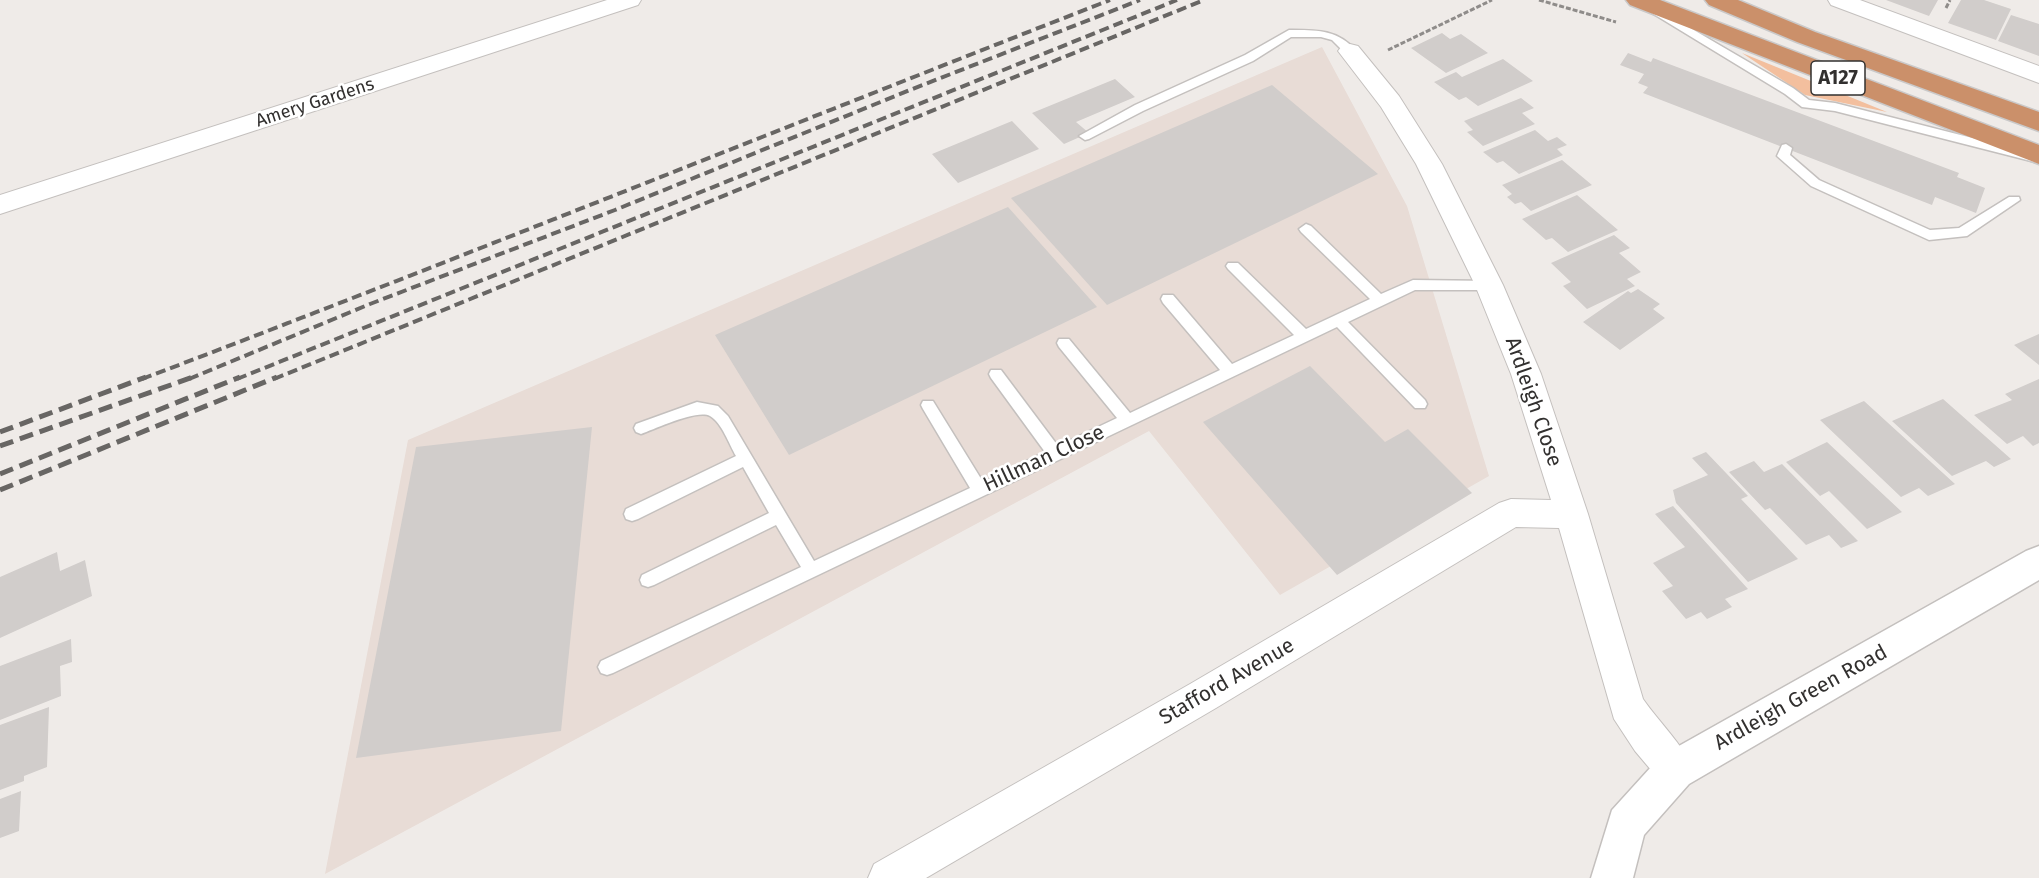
<!DOCTYPE html>
<style>
body{margin:0}
canvas{display:block;background:#efebe8}
</style>
<canvas width="2039" height="878"></canvas>
<script>
const ctx = document.querySelector('canvas').getContext('2d');
ctx.lineJoin = 'round';
function fill(path, color) {
  ctx.fillStyle = color;
  ctx.fill(path, 'evenodd');
}
function stroke(path, color, width, dash) {
  ctx.strokeStyle = color;
  ctx.lineWidth = width;
  ctx.lineCap = dash ? 'butt' : 'round';
  ctx.setLineDash(dash || []);
  ctx.stroke(path);
}
function write(font, color, halo, rows, align = 'center') {
  ctx.font = font + ' "Fira Sans",sans-serif';
  ctx.lineWidth = 5;
  ctx.setLineDash([]);
  ctx.textBaseline = 'middle';
  ctx.strokeStyle = halo;
  ctx.fillStyle = color;
  for (const [text, x, y, turn = 0] of rows) {
    ctx.save();
    ctx.translate(x, y);
    ctx.rotate((+turn || 0) * Math.PI / 180);
    ctx.textAlign = isNaN(turn) ? turn : align;
    if (halo) ctx.strokeText(text, 0, 0);
    ctx.fillText(text, 0, 0);
    ctx.restore();
  }
}
const built = new Path2D(`
 M1322 47 1407 206 1489 476 1280 595 1149 431 325 874 408 440Z`);
const green = new Path2D(`
 M1742 53 1887 112 1805 95Z`);
const building = new Path2D(`
 M1886 0H1938L1929 16Z
 M1961 0H1984L2011 9 1996 40 1948 23Z
 M2011 15 2039 24V56L1998 41Z
 M1442 33 1450 39 1461 34 1488 53 1446 73 1411 48Z
 M1628 53 1651 62 1653 58 1959 173 1957 177 1985 188 1976 213 1935 197 1932 205 1643 93 1648 87 1638 83 1644 74 1620 65Z
 M1503 59 1533 81 1478 106 1466 97 1459 100 1434 82 1456 72 1462 77Z
 M1115 79 1135 97 1076 122 1089 133 1064 144 1032 113Z
 M1272 85 1378 174 1107 305 1011 198Z
 M1521 98 1534 108 1522 113 1535 124 1483 146 1467 132 1473 130 1464 121Z
 M1012 121 1039 149 958 183 932 154Z
 M1535 130 1548 141 1557 137 1567 145 1557 149 1563 155 1519 174 1503 161 1497 163 1483 152Z
 M1562 160 1592 185 1531 211 1521 202 1515 204 1507 197 1512 194 1502 185Z
 M1577 195 1618 230 1568 252 1552 238 1546 240 1522 219Z
 M1008 207 1097 307 789 455 715 335Z
 M1614 235 1630 248 1619 253 1641 272 1627 279 1635 286 1587 309 1563 286 1571 282 1551 263Z
 M1638 289 1660 304 1653 309 1665 318 1620 350 1583 322 1628 291 1631 293Z
 M2039 334V365L2014 345Z
 M1310 366 1385 442 1408 429 1472 493 1337 575 1203 422Z
 M2039 379V443L2033 446 2023 436 2007 444 1974 415 2012 400 2005 394Z
 M1943 399 2011 459 1994 467 1986 461 1952 476 1892 421Z
 M1864 401 1955 484 1928 496 1919 488 1901 497 1820 420Z
 M592 427 561 731 356 758 416 447Z
 M1827 442 1902 512 1867 529 1829 491 1820 496 1786 462Z
 M1706 452 1748 496 1741 499 1798 559 1748 582 1676 503 1673 490 1708 475 1692 458Z
 M1754 461 1764 472 1782 464 1858 541 1841 548 1829 535 1806 545 1770 508 1765 510 1729 472Z
 M1673 506 1748 589 1725 599 1732 607 1707 619 1701 612 1686 619 1662 591 1673 586 1653 563 1685 547 1655 514Z
 M57 552 60 571 85 560 92 596 0 638V577Z
 M71 639 72 662 60 666 61 696 0 720V666Z
 M49 707 47 767 24 776V781L0 790V725Z
 M21 791 19 831 0 838V799Z`);
const path = new Path2D(`
 M1539 0 1616 22
 M1946 8 1950 0
 M1388 50 1492 0`);
const service = new Path2D(`
 M1656 8 1793 88 1809 100 1835 103 2039 155V163L1835 111 1802 107 1785 94 1652 13V9Z
 M1289 30C1315 30 1338 29 1356 51L1354 54H1346L1332 40 1321 37H1291L1253 61 1143 111 1089 139 1085 140 1079 136 1135 105 1245 55Z
 M1786 144 1792 148 1790 155 1819 180 1930 230 1959 228 2009 197H2019L2020 200 1967 236 1929 240 1811 186 1777 156 1782 145Z
 M1306 224 1311 226 1381 294 1413 280 1494 281 1496 285 1494 289 1489 290H1415L1348 322 1425 400 1427 404 1425 408H1415L1337 327 613 673 607 675 601 673 598 667 601 661 801 567 776 525 654 585 648 587 642 585 640 580 642 575 769 513 743 467 638 519 632 521 626 519 624 514 626 509 736 456C729 444 722 423 710 416 697 409 655 429 641 434L636 432 634 428 636 424 697 402 718 406 728 416 814 561 970 488 923 409 921 405 923 401H933L983 482 1045 452 991 378 989 374 991 370H1001L1058 446 1117 418 1059 347 1057 343 1059 339H1069L1130 413 1220 370 1163 303 1161 299 1163 295H1173L1232 364 1294 335 1228 269 1226 266 1228 263H1238L1306 329 1370 299 1301 232 1299 229Z`);
const minor = new Path2D(`
 M607 0H641L638 5 0 214V195Z
 M1828 0H1860L2039 66V83L1831 5Z
 M1350 44 1358 46 1399 96 1442 164 1503 285 1541 374 1588 514 1643 699C1659 722 1683 745 1694 770L1688 783 1675 789 1662 783 1635 751 1614 719 1559 528 1516 527 1216 708 926 878H868L874 864 1190 684 1499 503 1511 499 1551 500 1511 374 1475 285 1416 164 1381 107 1338 51 1342 46Z`);
const tertiary = new Path2D(`
 M2039 546V580L1689 784 1644 835 1633 878H1591L1612 810 1661 756 2026 551Z`);
const trunk = new Path2D(`
 M1626 0H1660L2039 145V164L1630 5Z
 M1705 0H1738L1815 32 2039 112V131L1797 42 1709 5Z`);
const railFar1 = new Path2D(`
 M142 379C466 256 787 126 1110 0
 M189 379 370 304 615 210 910 90 1140 0
 M237 379 1177 0
 M274 379 1204 0`);
const rail = new Path2D(`
 M0 432 146 377
 M0 446 193 377
 M0 474 240 377
 M0 490 277 377`);
const farStreetnames = [
 ["Amery Gardens",315,103,-18]
];
const shields = [
 [1838,78,54]
];
const shieldNames = [
 ["A127",1838,78]
];
const streetNames = [
 ["Ardleigh Close",1533,402,71],
 ["Hillman Close",1044,459,-25],
 ["Stafford Avenue",1227,682,-30],
 ["Ardleigh Green Road",1801,698,-29]
];
fill(built, '#e8dcd6');
fill(green, '#f3bf9e');
fill(building, '#d1cdcb');
stroke(service, '#c4c0be', 3);
stroke(minor, '#c4c0be', 2);
stroke(tertiary, '#c4c0be', 3);
stroke(trunk, '#cac9c9', 3);
stroke(path, '#8f8c8a', 3, [5, 2]);
fill(service, '#fff');
fill(minor, '#fff');
fill(tertiary, '#fff');
fill(trunk, '#cb906a');
stroke(railFar1, '#686664', 4, [10, 5]);
stroke(rail, '#686664', 5, [14, 7]);
write('18px', '#32302f', '#fff', farStreetnames);
for (const [x, y, w] of shields) {
  const box = new Path2D();
  box.roundRect(x - w / 2, y - 17, w, 34, 4.5);
  ctx.fillStyle = '#fff';
  ctx.fill(box);
  stroke(box, '#32302f', 1.5);
}
write('bold 20px', '#32302f', null, shieldNames);
write('21px', '#32302f', '#fff', streetNames);
</script>
